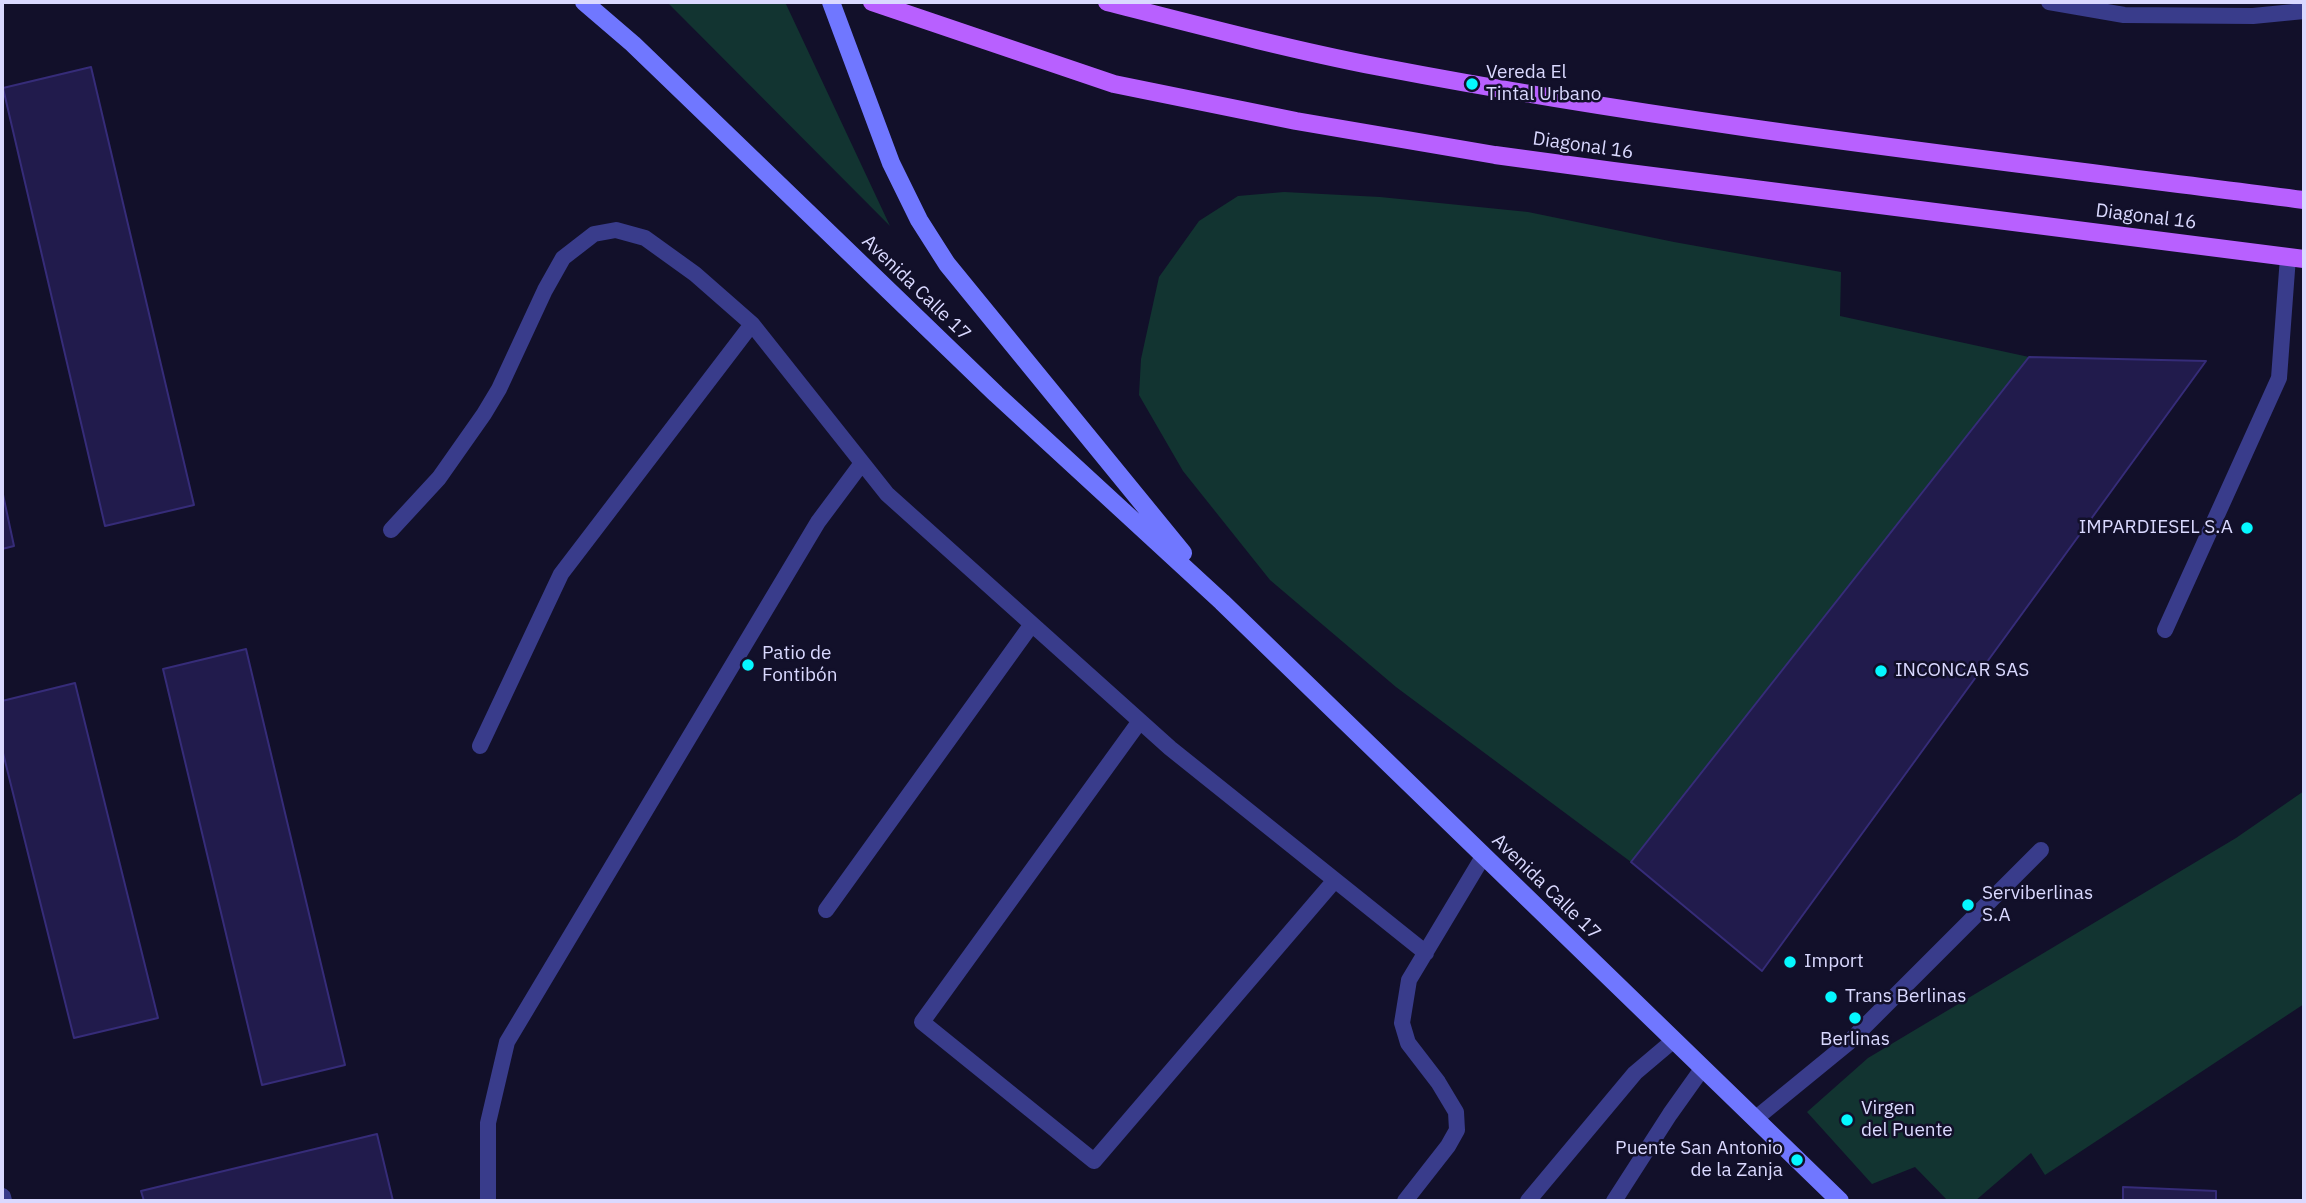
<!DOCTYPE html>
<meta charset="utf-8">
<style>
body{margin:0}
#map{position:relative;width:2306px;height:1203px;overflow:hidden;background:#12102a;font-family:"IBM Plex Sans",sans-serif}
canvas{display:block}
.frame{position:absolute;inset:0;border:4px solid #dad9ff;pointer-events:none}
</style>
<div id="map">
<canvas width="2306" height="1203"></canvas>
<div class="frame"></div>
</div>
<script>
const ctx = document.querySelector('canvas').getContext('2d');
ctx.lineJoin = 'round';
function fill(path, color) {
  ctx.fillStyle = color;
  ctx.fill(path, 'evenodd');
}
function stroke(path, color, width, dash) {
  ctx.strokeStyle = color;
  ctx.lineWidth = width;
  ctx.lineCap = dash ? 'butt' : 'round';
  ctx.setLineDash(dash || []);
  ctx.stroke(path);
}
function write(font, color, halo, rows, align = 'center') {
  ctx.font = font + ' "IBM Plex Sans",sans-serif';
  ctx.lineWidth = 5;
  ctx.setLineDash([]);
  ctx.textBaseline = 'middle';
  ctx.strokeStyle = halo;
  ctx.fillStyle = color;
  for (const [text, x, y, turn = 0] of rows) {
    ctx.save();
    ctx.translate(x, y);
    ctx.rotate((+turn || 0) * Math.PI / 180);
    ctx.textAlign = isNaN(turn) ? turn : align;
    if (halo) ctx.strokeText(text, 0, 0);
    ctx.fillText(text, 0, 0);
    ctx.restore();
  }
}
const green = new Path2D(`
 M667 2H785L890 226Z
 M1284 192 1380 197 1528 212 1674 242 1841 272 1840 316 2029 357 1631 862 1396 687 1270 580 1183 471 1139 395 1141 359 1159 277 1199 221 1238 196Z
 M2304 791V1004L2045 1175 2031 1153 1975 1201H1948L1915 1167 1872 1184 1807 1112 1868 1058 2236 838Z`);
const building = new Path2D(`
 M91 67 194 505 105 526 3 88Z
 M2029 357 2206 361 1762 971 1631 862Z
 M2 490 14 546 2 549Z
 M246 649 345 1065 262 1085 163 669Z
 M75 683 158 1018 74 1038 2 749V701Z
 M377 1134 393 1201H144L141 1191Z
 M2123 1187 2216 1191V1201H2123Z`);
const service = new Path2D(`
 M2049 2 2124 15 2253 16 2304 11
 M391 530 439 478 484 414 499 389 545 290 563 258 594 234 616 230 645 238 695 274 752 324 887 494 1170 748 1426 953
 M2165 630 2279 378 2288 257
 M1140 721 922 1022 1094 1161 1335 880
 M480 746 561 574 752 324
 M826 910 1032 624
 M1755 1119 1848 1043 2041 850
 M488 1201V1123L507 1042 818 522 862 463
 M1405 1201 1448 1146 1457 1130 1456 1112 1438 1082 1408 1043 1402 1023 1409 980 1484 855
 M1528 1201 1635 1073 1674 1040
 M1614 1201 1670 1114 1702 1069`);
const minor = new Path2D(`
 M2 1197 3 1201`);
const secondary = new Path2D(`
 M584 2 633 44 996 394 1222 602 1840 1201
 M831 2 891 163 919 220 947 264 1183 553`);
const primary = new Path2D(`
 M872 2 1114 84 1296 121 1495 155 1613 171 2304 259
 M1107 2C1197 25 1288 49 1380 67 1686 126 1996 160 2304 200`);
const markers = [
 [1472,84,7,"#05f8ff"],
 [2247,528,7,"#05f8ff"],
 [748,665,7,"#05f8ff"],
 [1881,671,7,"#05f8ff"],
 [1968,905,7,"#05f8ff"],
 [1790,962,7,"#05f8ff"],
 [1831,997,7,"#05f8ff"],
 [1855,1018,7,"#05f8ff"],
 [1847,1120,7,"#05f8ff"],
 [1797,1160,7,"#05f8ff"]
];
const poiNames = [
 ["Vereda El",1486,73],
 ["Tintal Urbano",1486,95],
 ["IMPARDIESEL S.A",2233,528,"right"],
 ["Patio de",762,654],
 ["Fontibón",762,676],
 ["INCONCAR SAS",1895,671],
 ["Serviberlinas",1982,894],
 ["S.A",1982,916],
 ["Import",1804,962],
 ["Trans Berlinas",1845,997],
 ["Berlinas",1855,1040,"center"],
 ["Virgen",1861,1109],
 ["del Puente",1861,1131],
 ["Puente San Antonio",1783,1149,"right"],
 ["de la Zanja",1783,1171,"right"]
];
const streetNames = [
 ["Diagonal 16",1583,146,8],
 ["Diagonal 16",2146,217,7],
 ["Avenida Calle 17",916,288,44],
 ["Avenida Calle 17",1546,887,44]
];
fill(green, '#123431');
fill(building, '#211b4c');
stroke(building, '#362c79', 2);
stroke(service, '#393c8b', 16);
stroke(minor, '#393c8b', 18);
stroke(secondary, '#7077ff', 18);
stroke(primary, '#b860ff', 18);
for (const [x, y, r, color] of markers) {
  const dot = new Path2D();
  dot.arc(x, y, r, 0, 2 * Math.PI);
  ctx.fillStyle = color;
  ctx.fill(dot);
  stroke(dot, '#12102a', 2.5);
}
write('19px', '#dad9ff', '#12102a', poiNames, 'left');
write('19px', '#dad9ff', '#12102a', streetNames);
</script>
